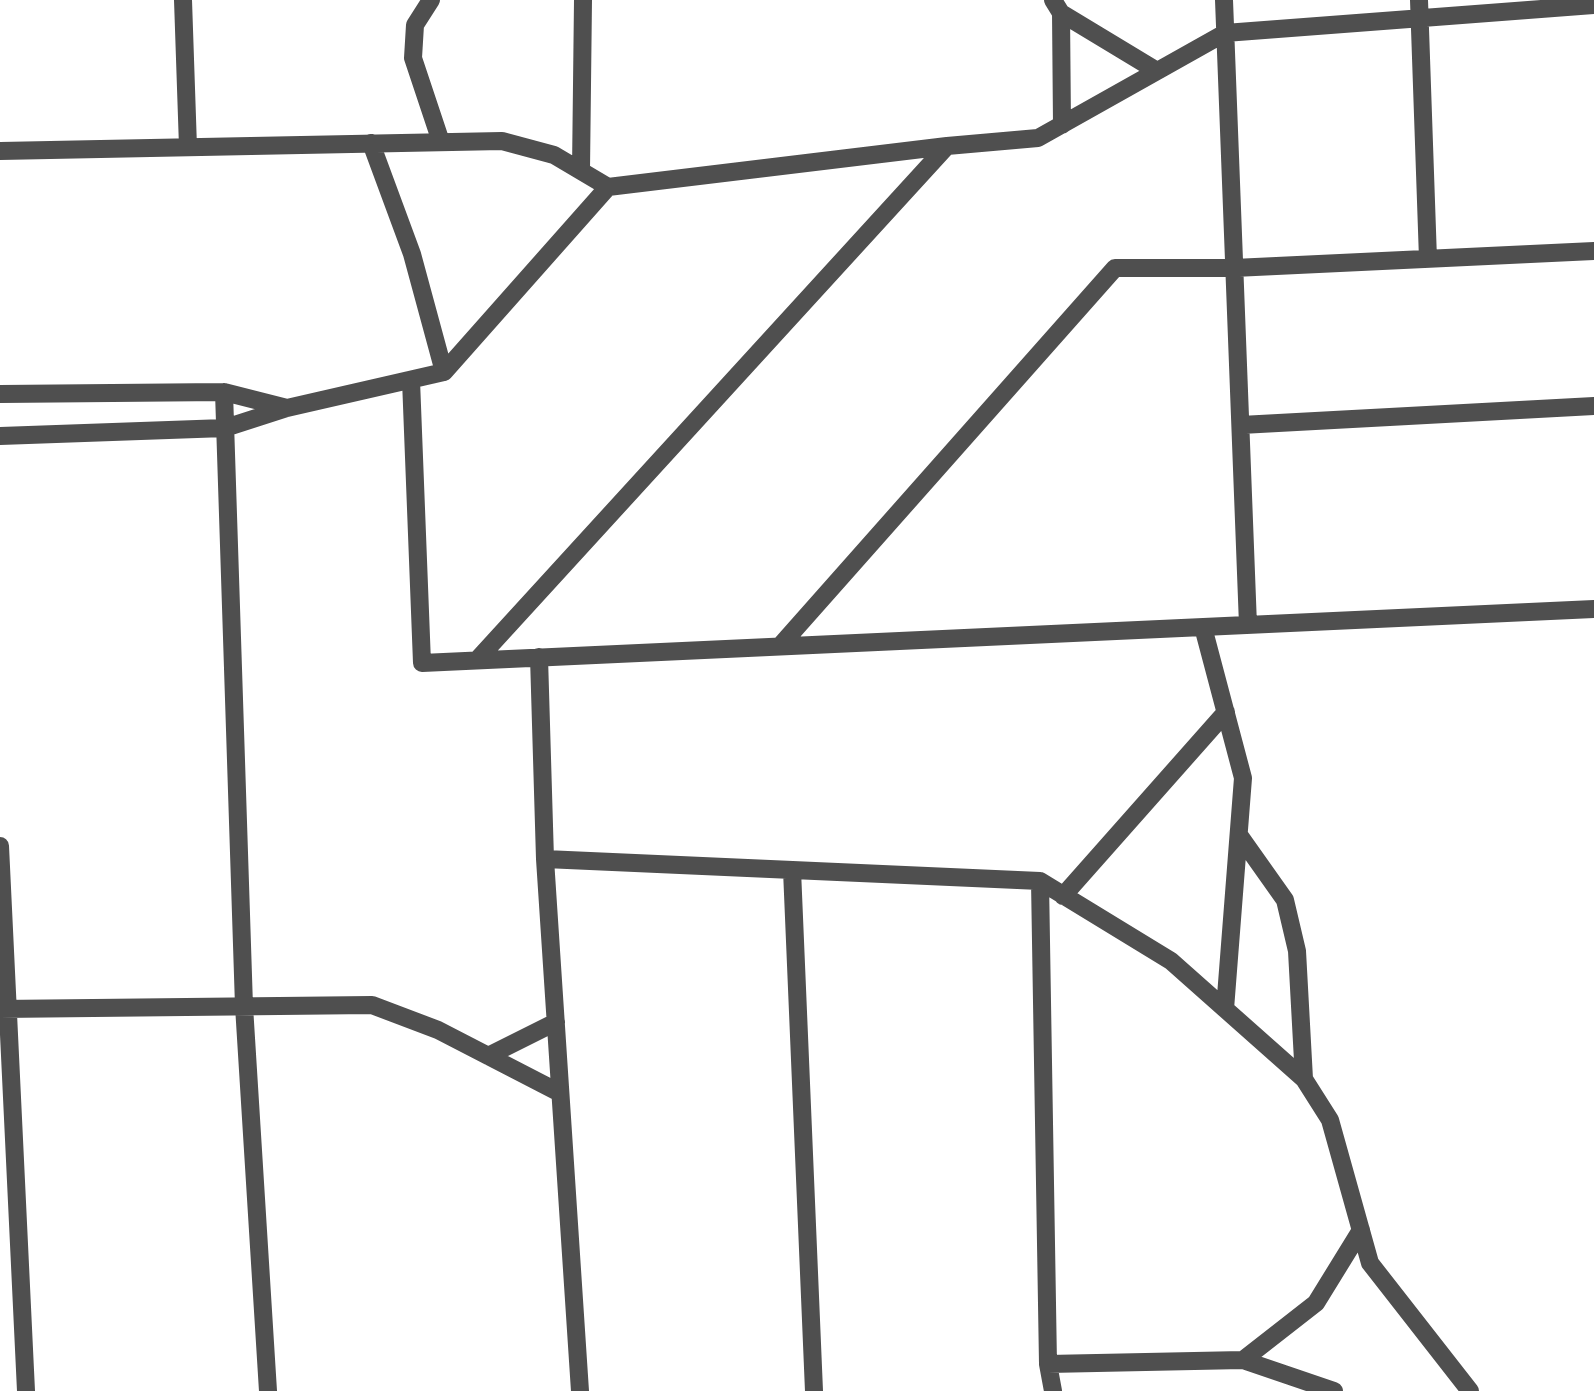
<!DOCTYPE html>
<style>
body{margin:0}
canvas{display:block;background:#fff}
</style>
<canvas width="1594" height="1391"></canvas>
<script>
const ctx = document.querySelector('canvas').getContext('2d');
ctx.lineJoin = 'round';
function stroke(path, color, width, dash) {
  ctx.strokeStyle = color;
  ctx.lineWidth = width;
  ctx.lineCap = dash ? 'butt' : 'round';
  ctx.setLineDash(dash || []);
  ctx.stroke(path);
}
const minor = new Path2D(`
 M183 0 188 147
 M431 0 415 25 413 58 441 142
 M1053 0 1061 13 1062 125
 M1224 0 1248 625
 M1419 0 1428 259
 M1061 13 1157 71
 M371 143 412 254 444 372
 M0 151 502 141 554 155 608 187
 M581 170 583 0
 M411 380 422 663 1594 609
 M224 392 244 1006 268 1391
 M0 394 224 392 287 408
 M1241 425 1594 406
 M0 436 225 428 287 408 444 372 608 187 947 146 1038 138 1225 33 1594 5
 M1203 627 1243 778 1225 1009
 M780 646 1115 268H1234L1594 251
 M539 657 545 859 580 1391
 M477 660 947 146
 M1239 835 1285 900 1297 951 1304 1079
 M0 846 26 1391
 M545 859 1040 881 1048 1364 1053 1391
 M792 870 814 1391
 M1040 881 1171 961 1304 1079 1330 1120 1370 1263 1470 1391
 M1063 896 1226 712
 M0 1009 372 1005 438 1030 560 1093
 M488 1056 556 1022
 M1243 1360 1316 1303 1361 1230
 M1048 1364 1243 1360 1334 1391`);
stroke(minor, '#4f4f4f', 18);
</script>
